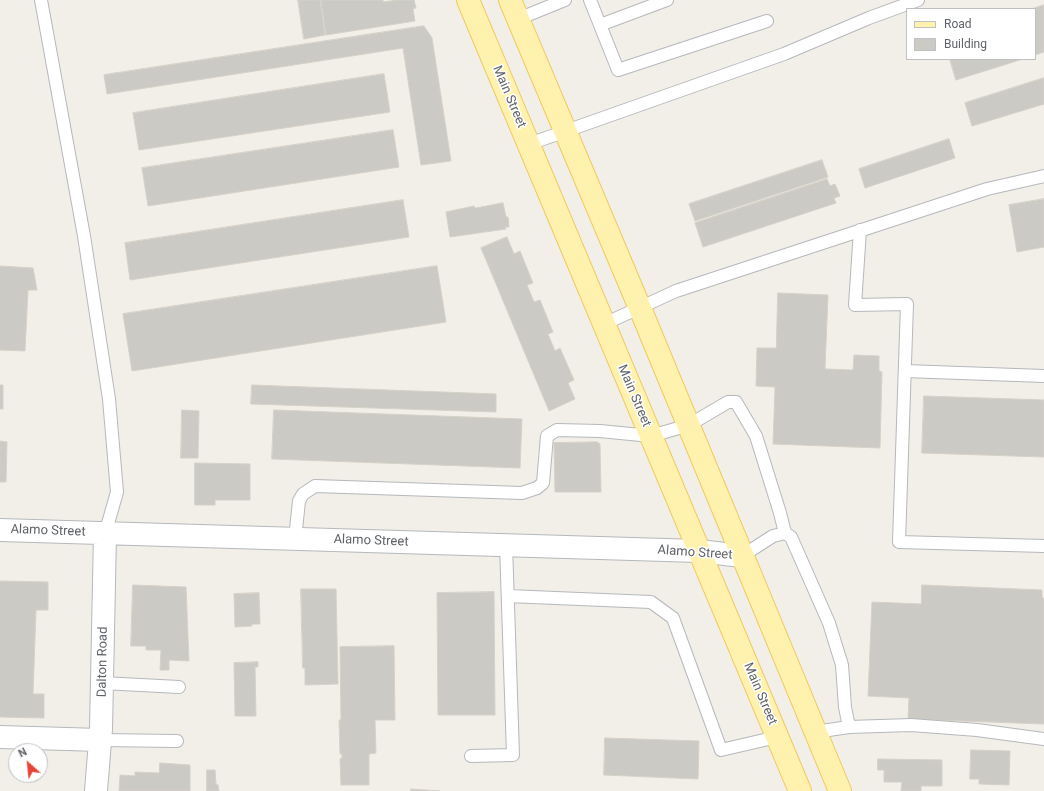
<!DOCTYPE html>
<style>
body{margin:0}
#map{position:relative;width:1044px;height:791px;overflow:hidden;background:#f1efe8;font-family:Roboto,sans-serif}
canvas{display:block}
.legend{position:absolute;left:906px;top:8px;width:130px;height:52px;box-sizing:border-box;background:#fff;border:1px solid #bfc1c3;margin:0;padding:5px 7px;list-style:none;font-size:12px;color:#5f6368}
.legend li{display:flex;align-items:center;gap:8px;height:20px}
.legend b{width:20px;border:1px solid #bfc1c3}
.north{position:absolute;left:8px;top:743px;width:40px;height:40px;box-sizing:border-box;background:#fff;border:1px solid #bfc1c3;border-radius:50%;rotate:333deg;font-size:11px;font-weight:700;line-height:16px;text-align:center;color:#5f6368}
.north::after{content:'';display:block;margin:auto;width:14px;height:18px;background:#ea4335;clip-path:polygon(50% 0,100% 100%,50% 72%,0 100%)}
</style>
<div id="map">
<canvas width="1044" height="791"></canvas>
<ul class="legend">
<li><b style="height:5px;background:#fff2af"></b>Road</li>
<li><b style="height:11px;background:#cccac5"></b>Building</li>
</ul>
<div class="north">N</div>
</div>
<script>
const ctx = document.querySelector('canvas').getContext('2d');
ctx.lineJoin = 'round';
function fill(path, color) {
  ctx.fillStyle = color;
  ctx.fill(path, 'evenodd');
}
function stroke(path, color, width, dash) {
  ctx.strokeStyle = color;
  ctx.lineWidth = width;
  ctx.lineCap = dash ? 'butt' : 'round';
  ctx.setLineDash(dash || []);
  ctx.stroke(path);
}
function write(font, color, halo, rows, align = 'center') {
  ctx.font = font + ' Roboto,sans-serif';
  ctx.lineWidth = 3;
  ctx.setLineDash([]);
  ctx.textBaseline = 'middle';
  ctx.strokeStyle = halo;
  ctx.fillStyle = color;
  for (const [text, x, y, turn = 0] of rows) {
    ctx.save();
    ctx.translate(x, y);
    ctx.rotate((+turn || 0) * Math.PI / 180);
    ctx.textAlign = isNaN(turn) ? turn : align;
    if (halo) ctx.strokeText(text, 0, 0);
    ctx.fillText(text, 0, 0);
    ctx.restore();
  }
}
const building = new Path2D(`
 M298 0H320L325 35 304 39Z
 M321 0H383V2L397 0H414L416 8 413 9 415 21 326 35Z
 M1044 5V52L1035 55V9H1032Z
 M424 26 432 38 451 161 421 165 403 48 107 94 104 75Z
 M950 59H1023L956 80Z
 M384 74 390 112 139 150 133 113Z
 M1044 78V104L972 126 965 103Z
 M393 130 399 167 148 206 142 168Z
 M949 139 955 158 865 188 859 169Z
 M822 160 828 177 695 221 689 204Z
 M827 179 830 186 835 184 840 196 834 198 836 203 703 247 695 223Z
 M1044 199V247L1017 252 1009 205Z
 M403 200 409 237 130 280 125 243Z
 M503 203 506 217H508L509 227H505L506 229 450 237 446 212 474 206 475 208Z
 M507 237 514 254 520 251 533 283 527 285 534 302 540 300 553 332 548 334 555 351 560 348 574 380 568 383 575 399 549 411 481 248Z
 M0 266 33 268 37 290H28L25 351 0 350Z
 M437 266 446 322 132 371 123 314Z
 M778 293 828 295 825 369 853 370 854 355 879 356V371L882 372 880 448 773 444 775 387 756 386 757 348H776Z
 M0 385H3V409H0Z
 M252 385 496 394V412L251 404Z
 M924 396 1044 400V457L922 453Z
 M182 410 199 411 198 458H181Z
 M274 410 522 419 520 468 272 459Z
 M0 441 7 442 6 482H0Z
 M597 442 600 444 601 492H555L554 443Z
 M195 463 250 464V500H215V505H195Z
 M0 581 48 582V610H36L33 694H44V718L0 717Z
 M133 585 186 587 189 661 169 660V670H160L161 650H146V646H131Z
 M922 585 1042 590V598H1044V724L908 719 909 698 868 696 872 602 921 604Z
 M301 589H336L338 684 305 685V668H303Z
 M494 592 495 715H438L437 593Z
 M259 593 260 624H252V626L235 627 234 594Z
 M394 646 395 720H375L376 753 369 754V785H341L340 759 342 758V754H340L339 720H341L340 647Z
 M258 662V667H255L256 716H235L234 663Z
 M605 738 699 741 698 779 604 775Z
 M971 750 1010 751 1009 785 979 784V779H970Z
 M878 759 942 760V786H921V791H901L902 782H884V770H878Z
 M160 763 190 765V791H119L120 775 135 776V772L159 773Z
 M207 770H215L216 784 218 785 219 791H207Z
 M411 789 440 791H411Z`);
const service = new Path2D(`
 M41 0 84 236 109 399 117 492 105 534
 M590 0 618 70 767 21
 M518 19 565 0
 M600 25 667 0
 M529 144 784 54 869 18 918 0
 M860 230 855 305 907 304 899 542 1044 546
 M604 324 676 291 987 189 1044 176
 M905 371 1044 376
 M295 539 299 501 303 494 315 486 522 493 537 488 543 483 547 436 557 430 600 431 651 436 689 425 728 402H736L756 436 780 513 785 533
 M742 556 773 536 785 533 791 537 829 623 842 665 845 707 849 727
 M508 596 651 602 673 618 721 750 777 737
 M102 683 179 687
 M815 732 849 727 911 725 977 730 1044 739
 M100 740 177 741
 M471 756 513 755 506 545`);
const minor = new Path2D(`
 M0 530 699 551 742 556
 M0 737 100 740
 M96 791 101 729 105 534`);
const primary = new Path2D(`
 M468 0 800 791
 M510 0 642 313 840 791`);
const streetNames = [
 ["Main Street",509,97,67],
 ["Main Street",634,396,67],
 ["Alamo Street",48,531,2],
 ["Alamo Street",371,541,2],
 ["Alamo Street",695,553,4],
 ["Dalton Road",103,662,-89],
 ["Main Street",760,694,67]
];
fill(building, '#cccac5');
stroke(building, '#d6d1c6', 1);
stroke(service, '#b5b8bc', 14);
stroke(minor, '#b5b8bc', 24);
stroke(primary, '#f2c960', 24);
stroke(service, '#fff', 12);
stroke(minor, '#fff', 22);
stroke(primary, '#fff2af', 22);
write('13px', '#5f6368', '#fff', streetNames);
</script>
